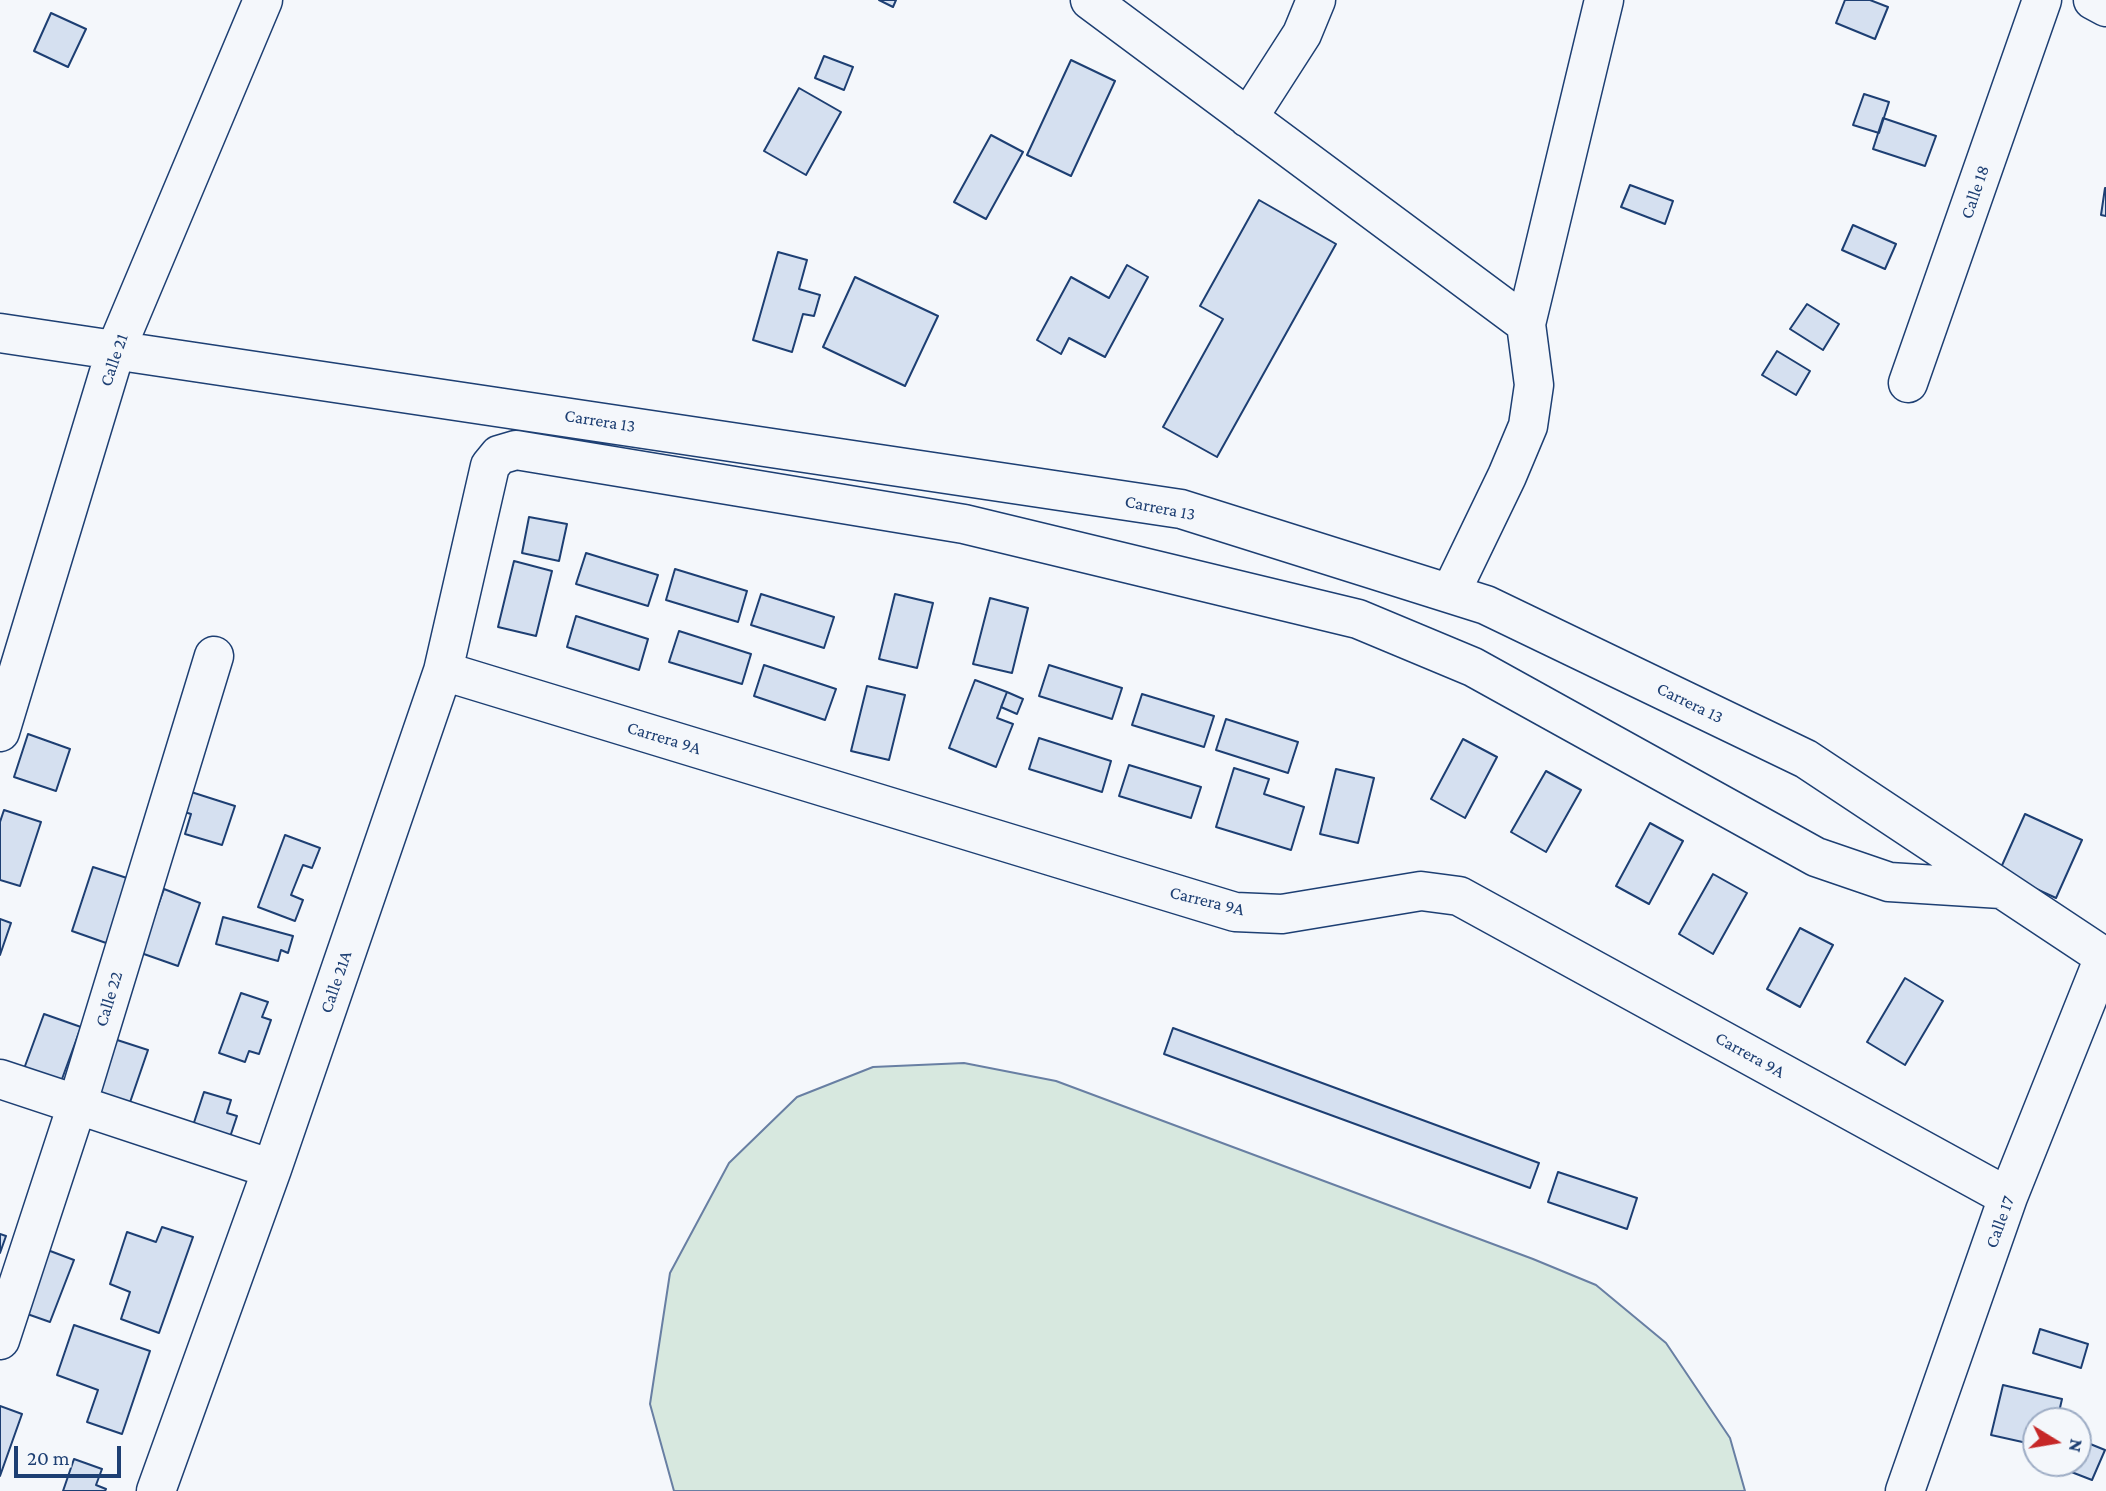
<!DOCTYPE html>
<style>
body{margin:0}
#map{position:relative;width:2106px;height:1491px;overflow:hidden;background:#f4f7fb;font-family:"Crimson Pro",serif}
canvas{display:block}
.north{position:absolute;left:2022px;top:1407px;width:70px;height:70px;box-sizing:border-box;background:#f4f7fb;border:2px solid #9eadc5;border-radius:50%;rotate:101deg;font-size:19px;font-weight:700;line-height:28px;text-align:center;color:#1d3f73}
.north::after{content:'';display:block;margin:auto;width:24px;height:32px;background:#c62828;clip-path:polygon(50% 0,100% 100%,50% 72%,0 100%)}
.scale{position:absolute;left:14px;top:1446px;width:107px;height:32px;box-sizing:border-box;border:4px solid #1d3f73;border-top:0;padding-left:9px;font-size:21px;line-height:24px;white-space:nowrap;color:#1d3f73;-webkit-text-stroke:5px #f4f7fb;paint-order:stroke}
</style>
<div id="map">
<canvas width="2106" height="1491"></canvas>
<div class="north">N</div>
<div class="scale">20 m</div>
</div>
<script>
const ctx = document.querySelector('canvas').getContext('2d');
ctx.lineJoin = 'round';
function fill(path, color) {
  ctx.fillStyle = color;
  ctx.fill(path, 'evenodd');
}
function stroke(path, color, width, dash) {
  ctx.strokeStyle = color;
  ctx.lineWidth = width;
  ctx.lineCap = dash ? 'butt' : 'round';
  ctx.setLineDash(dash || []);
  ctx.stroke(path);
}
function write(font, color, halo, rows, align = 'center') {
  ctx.font = font + ' "Crimson Pro",serif';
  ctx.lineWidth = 5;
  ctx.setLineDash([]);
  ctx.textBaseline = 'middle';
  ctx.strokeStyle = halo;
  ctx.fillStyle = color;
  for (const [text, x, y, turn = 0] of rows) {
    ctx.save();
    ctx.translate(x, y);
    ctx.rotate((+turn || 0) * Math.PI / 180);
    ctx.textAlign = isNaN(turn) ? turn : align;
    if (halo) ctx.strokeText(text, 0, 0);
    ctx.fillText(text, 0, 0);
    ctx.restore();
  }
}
const green = new Path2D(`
 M964 1063 1056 1081 1533 1259 1596 1285 1666 1343 1730 1438 1745 1491H674L650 1404 670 1273 729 1163 797 1097 873 1067Z`);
const building = new Path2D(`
 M879 0H896L893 7Z
 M1845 0H1870L1888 7 1875 39 1836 23Z
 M51 13 86 29 68 67 34 51Z
 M824 56 853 67 844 90 815 78Z
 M1071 60 1115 81 1071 176 1027 155Z
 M799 88 841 112 806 175 764 151Z
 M1864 94 1889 102 1879 133 1853 125Z
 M1883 118 1936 136 1925 166 1873 149Z
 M991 135 1023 152 986 219 954 202Z
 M1630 185 1673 201 1665 224 1621 207Z
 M2105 188H2106V216L2101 215Z
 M1259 200 1336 244 1217 457 1163 427 1223 319 1200 306Z
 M1853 225 1896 244 1885 269 1842 250Z
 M778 252 807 260 799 289 820 295 814 316 803 314 792 352 753 340Z
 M1127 265 1148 277 1105 357 1069 338 1061 354 1037 340 1071 277 1109 298Z
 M855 277 938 316 905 386 823 347Z
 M1807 304 1839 324 1823 350 1790 329Z
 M1777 351 1810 371 1796 395 1762 375Z
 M529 517 567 524 559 561 522 553Z
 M586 553 658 575 648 606 576 584Z
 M514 561 552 571 536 636 498 627Z
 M675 569 747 591 738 622 666 600Z
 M761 594 834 617 824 648 751 625Z
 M895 594 933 603 917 668 879 659Z
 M990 598 1028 608 1012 673 973 664Z
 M576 616 648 639 639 670 567 647Z
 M679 631 751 654 742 684 669 662Z
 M764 665 836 689 825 720 754 696Z
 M1049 665 1122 688 1112 719 1039 696Z
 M975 680 1007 692 997 718 1013 724 996 767 949 748Z
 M867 686 905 695 889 760 851 751Z
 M1007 692 1023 699 1017 714 1001 707Z
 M1142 694 1214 716 1204 747 1132 725Z
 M1226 719 1298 742 1288 773 1216 750Z
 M28 734 70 749 56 791 14 777Z
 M1039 738 1111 761 1102 792 1029 769Z
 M1463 739 1497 757 1465 818 1431 799Z
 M1129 765 1201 787 1191 818 1119 796Z
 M1234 768 1269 779 1264 794 1304 807 1291 850 1216 827Z
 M1336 769 1374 778 1358 843 1320 834Z
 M1546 771 1581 790 1546 852 1511 832Z
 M188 791 235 806 222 845 185 834 191 814 181 811Z
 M4 810 41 822 20 886 0 880V822Z
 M2025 814 2082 840 2056 898 1999 872Z
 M1650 823 1683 841 1649 904 1616 886Z
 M285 835 320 848 312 868 303 865 291 895 303 900 295 921 258 907Z
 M93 867 130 879 109 944 72 931Z
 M1713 874 1747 893 1713 954 1679 934Z
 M164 889 200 903 178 966 141 953Z
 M223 917 293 936 288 953 281 950 278 961 216 944Z
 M0 919 11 923 0 955Z
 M1800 928 1833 945 1800 1007 1767 989Z
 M1905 978 1943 1001 1905 1065 1867 1042Z
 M241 993 268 1002 262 1017 271 1020 259 1054 249 1051 245 1062 219 1053Z
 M44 1014 81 1027 58 1090 21 1077Z
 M1173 1028 1539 1163 1530 1188 1164 1054Z
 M111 1038 148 1050 126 1114 88 1101Z
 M204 1092 231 1100 227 1113 237 1116 225 1152 185 1150Z
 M1558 1172 1637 1198 1627 1229 1548 1202Z
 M162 1227 193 1237 159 1333 121 1319 130 1292 110 1284 127 1232 156 1242Z
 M0 1234 6 1236 0 1253Z
 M37 1246 74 1260 50 1322 13 1309Z
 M74 1325 150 1351 122 1434 87 1422 98 1390 57 1375Z
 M2040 1329 2088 1344 2081 1368 2033 1353Z
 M2003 1385 2062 1399 2057 1421H2036V1445L1991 1435Z
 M0 1406 22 1414 0 1476Z
 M2078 1439 2105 1450 2092 1480 2061 1468 2063 1463H2078Z
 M74 1459 102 1469 96 1485 106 1489 105 1491H63Z`);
const minor = new Path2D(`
 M1090 0 1526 324
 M2093 0 2106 7
 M1248 118 1302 34 1316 0
 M0 333 1181 509 1486 605 1806 759 2106 958
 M1908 383 2042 0
 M1451 592 1507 476 1528 426 1534 385 1526 324 1604 0
 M443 671 1235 912 1282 914 1421 891 1459 896 2008 1197
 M0 732 116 349 263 0
 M0 1079 272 1169
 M0 1340 77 1105 214 656
 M156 1491 272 1169 443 671 490 466 499 455 516 450 964 524 1358 619 1473 667 1816 857 1889 882 2001 889
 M1905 1491 2008 1197 2104 957`);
const streetNames = [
 ["Calle 18",1975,192,-71],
 ["Calle 21",114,360,-71],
 ["Carrera 13",600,421,9],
 ["Carrera 13",1160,508,11],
 ["Carrera 13",1690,703,26],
 ["Carrera 9A",664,738,17],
 ["Carrera 9A",1207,901,14],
 ["Calle 21A",336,982,-71],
 ["Calle 22",109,999,-73],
 ["Carrera 9A",1750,1055,29],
 ["Calle 17",2000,1222,-70]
];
fill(green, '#d7e8df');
stroke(green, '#687fa3', 2);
fill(building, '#d5e0f0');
stroke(building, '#1d3f73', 2);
stroke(minor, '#1d3f73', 41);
stroke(minor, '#f4f7fb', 38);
write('18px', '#1d3f73', '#f4f7fb', streetNames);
</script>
